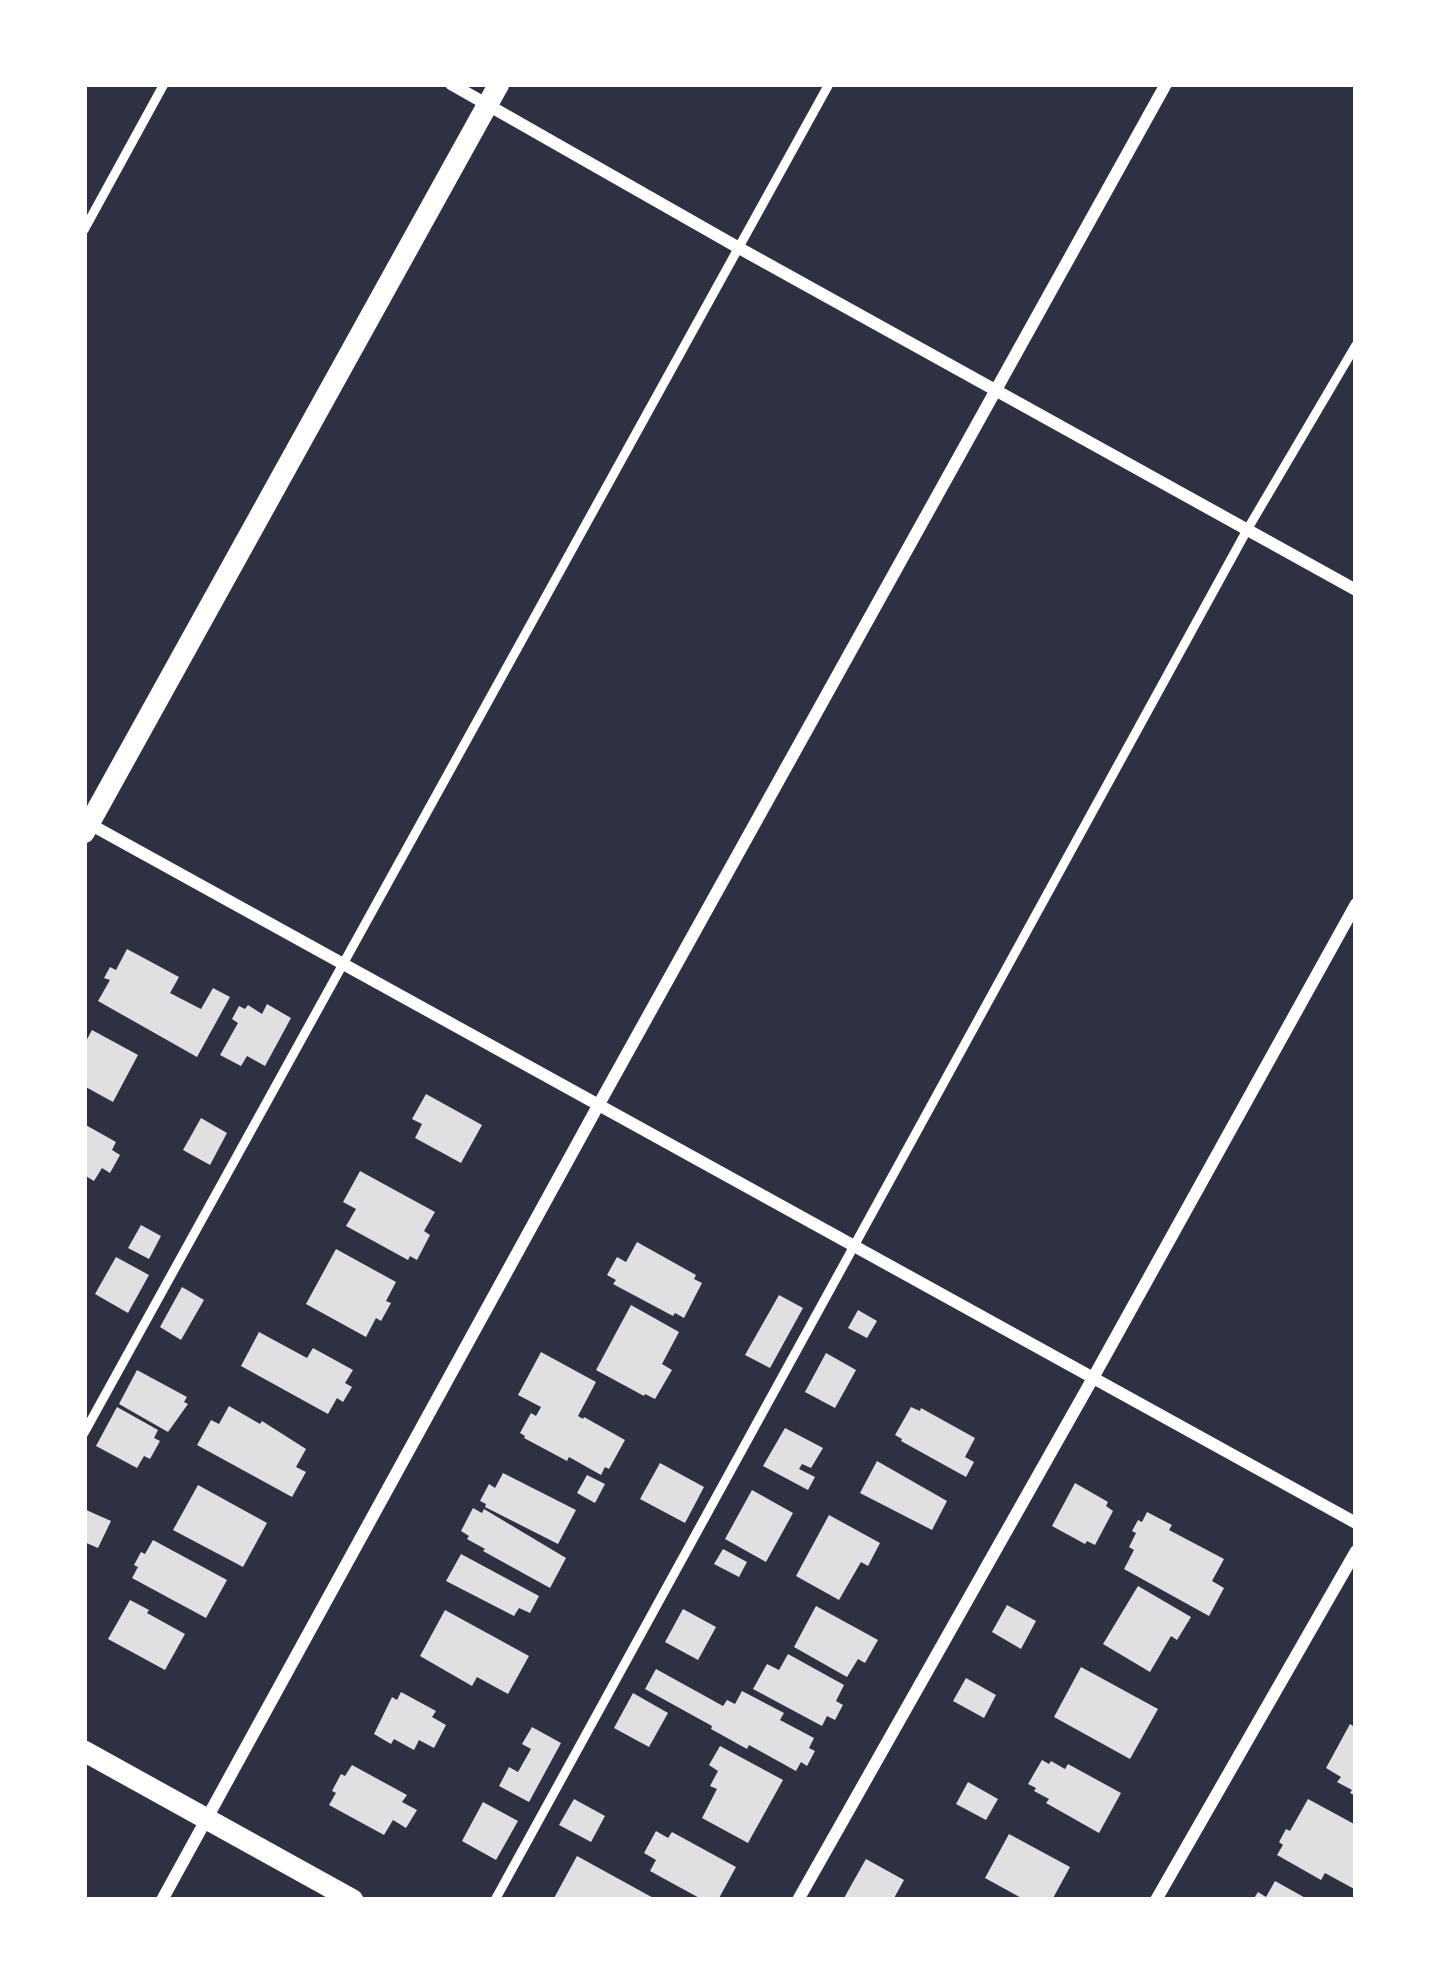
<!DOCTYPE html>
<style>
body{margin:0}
#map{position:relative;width:1440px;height:1984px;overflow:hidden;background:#2d3142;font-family:Lato,sans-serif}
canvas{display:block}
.frame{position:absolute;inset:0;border:87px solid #fff;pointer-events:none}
</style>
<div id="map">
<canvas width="1440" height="1984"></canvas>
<div class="frame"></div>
</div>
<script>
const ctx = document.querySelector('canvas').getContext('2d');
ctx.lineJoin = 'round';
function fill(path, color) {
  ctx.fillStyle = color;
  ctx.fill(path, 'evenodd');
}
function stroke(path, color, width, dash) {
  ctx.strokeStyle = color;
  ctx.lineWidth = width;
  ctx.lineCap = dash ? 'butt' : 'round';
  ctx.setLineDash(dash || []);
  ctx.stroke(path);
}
const building = new Path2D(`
 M127 949 179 977 170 993 201 1009 213 988 230 997 197 1057 98 1001 110 980 104 978 110 967 116 970Z
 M267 1004 291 1018 265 1066 247 1056 241 1066 220 1055 238 1023 232 1019 239 1006 245 1009 248 1005 262 1014Z
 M92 1030 138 1055 113 1102 84 1086V1045Z
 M426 1094 482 1125 461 1163 415 1138 422 1124 412 1119Z
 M201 1118 227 1133 210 1165 183 1150Z
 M84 1124 116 1142 112 1150 120 1155 110 1173 102 1168 94 1181 84 1175Z
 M360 1171 435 1212 424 1231 430 1235 417 1260 410 1256 408 1260 346 1226 356 1209 343 1202Z
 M141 1225 161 1236 149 1259 128 1248Z
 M637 1242 696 1275 694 1279 702 1283 684 1318 675 1313 673 1316 613 1284 616 1280 607 1275 617 1257 626 1262Z
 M336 1249 396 1282 386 1301 391 1303 381 1321 376 1318 366 1337 306 1304Z
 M116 1257 149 1275 128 1313 95 1294Z
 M182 1287 204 1300 181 1340 160 1327Z
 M779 1295 803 1308 770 1368 745 1355Z
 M631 1305 679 1332 662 1364 672 1370 655 1399 645 1394 644 1396 596 1370Z
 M858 1310 877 1321 867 1338 848 1328Z
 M259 1332 307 1358 313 1348 353 1370 345 1383 352 1387 343 1402 337 1398 328 1414 241 1366Z
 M541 1352 596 1382 578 1416 583 1419 584 1417 625 1440 609 1469 605 1467 601 1475 569 1457 567 1461 524 1438 525 1436 520 1433 531 1413 536 1416 541 1407 518 1395Z
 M826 1353 856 1370 835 1408 805 1392Z
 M137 1370 187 1397 184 1402 188 1404 168 1432 119 1404Z
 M229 1406 260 1424 262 1421 306 1449 296 1467 306 1472 292 1497 197 1445 211 1420 219 1424Z
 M117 1407 158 1430 154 1438 160 1441 150 1459 144 1456 137 1468 96 1446Z
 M911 1407 920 1411 921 1408 975 1438 965 1457 974 1462 966 1477 901 1441 902 1439 895 1435Z
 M785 1428 823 1448 811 1468 802 1464 799 1469 815 1477 808 1490 763 1466Z
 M877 1461 947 1501 932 1530 860 1493Z
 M660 1463 704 1487 685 1523 640 1499Z
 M503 1473 576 1510 558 1544 485 1507 486 1504 480 1501 489 1484 495 1488Z
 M587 1475 605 1484 595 1503 577 1493Z
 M1075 1483 1108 1502 1106 1506 1113 1511 1095 1545 1087 1541 1085 1544 1052 1526Z
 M198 1485 267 1523 243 1567 173 1530Z
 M752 1490 793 1513 766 1562 725 1539Z
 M473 1508 482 1513 484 1509 566 1558 550 1588 483 1551 485 1549 467 1539 469 1536 461 1531Z
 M84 1509 111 1521 98 1548 84 1542Z
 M1147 1512 1172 1525 1169 1530 1224 1559 1212 1581 1224 1588 1209 1616 1124 1569 1134 1550 1129 1547 1136 1533 1132 1531 1138 1520 1142 1522Z
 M829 1515 880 1543 868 1566 861 1562 839 1600 796 1576Z
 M153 1540 227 1580 206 1618 132 1578 138 1567 134 1565 141 1552 145 1554Z
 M723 1549 747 1562 739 1577 714 1564Z
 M461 1554 539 1596 530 1613 519 1608 514 1616 446 1581Z
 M1138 1586 1191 1617 1177 1640 1171 1636 1150 1672 1103 1644Z
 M130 1600 149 1610 147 1613 185 1634 165 1670 108 1639Z
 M1007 1605 1036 1621 1021 1649 992 1632Z
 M816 1606 878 1640 865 1663 858 1659 847 1677 794 1647Z
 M683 1609 716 1627 698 1660 665 1642Z
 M445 1610 529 1656 508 1694 477 1677 472 1686 420 1656Z
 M788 1654 844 1685 836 1701 843 1705 835 1720 827 1716 822 1726 753 1689 767 1664 779 1670Z
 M1081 1667 1158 1709 1130 1759 1054 1717Z
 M656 1669 723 1706 727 1700 735 1704 742 1691 784 1713 780 1720 814 1738 809 1748 815 1751 807 1766 801 1762 796 1771 749 1745 747 1749 711 1729 712 1726 645 1689Z
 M966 1678 996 1695 984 1718 953 1701Z
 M401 1692 436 1711 432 1717 446 1725 434 1748 419 1740 414 1750 394 1739 391 1744 374 1734 392 1697 397 1700Z
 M633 1693 668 1713 649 1747 614 1728Z
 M1350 1724 1356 1728V1796L1350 1793 1352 1790 1337 1782 1341 1777 1326 1768Z
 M532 1727 561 1743 529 1802 499 1786 509 1767 518 1772 531 1749 522 1744Z
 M720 1746 783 1780 748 1843 702 1818 717 1789 710 1786 718 1771 709 1765Z
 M1042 1760 1049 1764 1051 1761 1065 1769 1068 1764 1121 1793 1099 1833 1046 1803 1049 1799 1034 1791 1036 1788 1028 1784Z
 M352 1765 407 1795 402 1802 417 1810 406 1828 393 1820 384 1835 329 1805 336 1793 332 1791 341 1774 345 1776Z
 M968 1782 998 1799 986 1820 956 1804Z
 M574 1799 605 1816 591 1842 559 1825Z
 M1308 1799 1356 1825V1890L1325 1873 1321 1880 1277 1855 1283 1845 1279 1842 1286 1829 1290 1831Z
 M483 1802 518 1821 496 1860 462 1841Z
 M656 1831 668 1838 672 1832 736 1867 718 1900H703L650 1871 656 1860 644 1853Z
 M1009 1834 1070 1867 1052 1900H1025L985 1878Z
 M577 1856 657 1900H553Z
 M866 1859 904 1880 893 1900H849L844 1898Z
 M1275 1881 1309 1900H1253L1258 1892 1266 1897Z`);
const service = new Path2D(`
 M84 230 164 84
 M84 1433 829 84
 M495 1900 1247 530 1356 345`);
const minor = new Path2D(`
 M451 84 739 248 1356 590
 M86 822 1356 1523
 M162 1900 599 1104 1166 84
 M798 1900 1093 1378 1356 904
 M1156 1900 1356 1551`);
const tertiary = new Path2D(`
 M84 833 499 84
 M84 1751 353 1900`);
fill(building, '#e0e0e3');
stroke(service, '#fff', 9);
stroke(minor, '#fff', 12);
stroke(tertiary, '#fff', 21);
</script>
